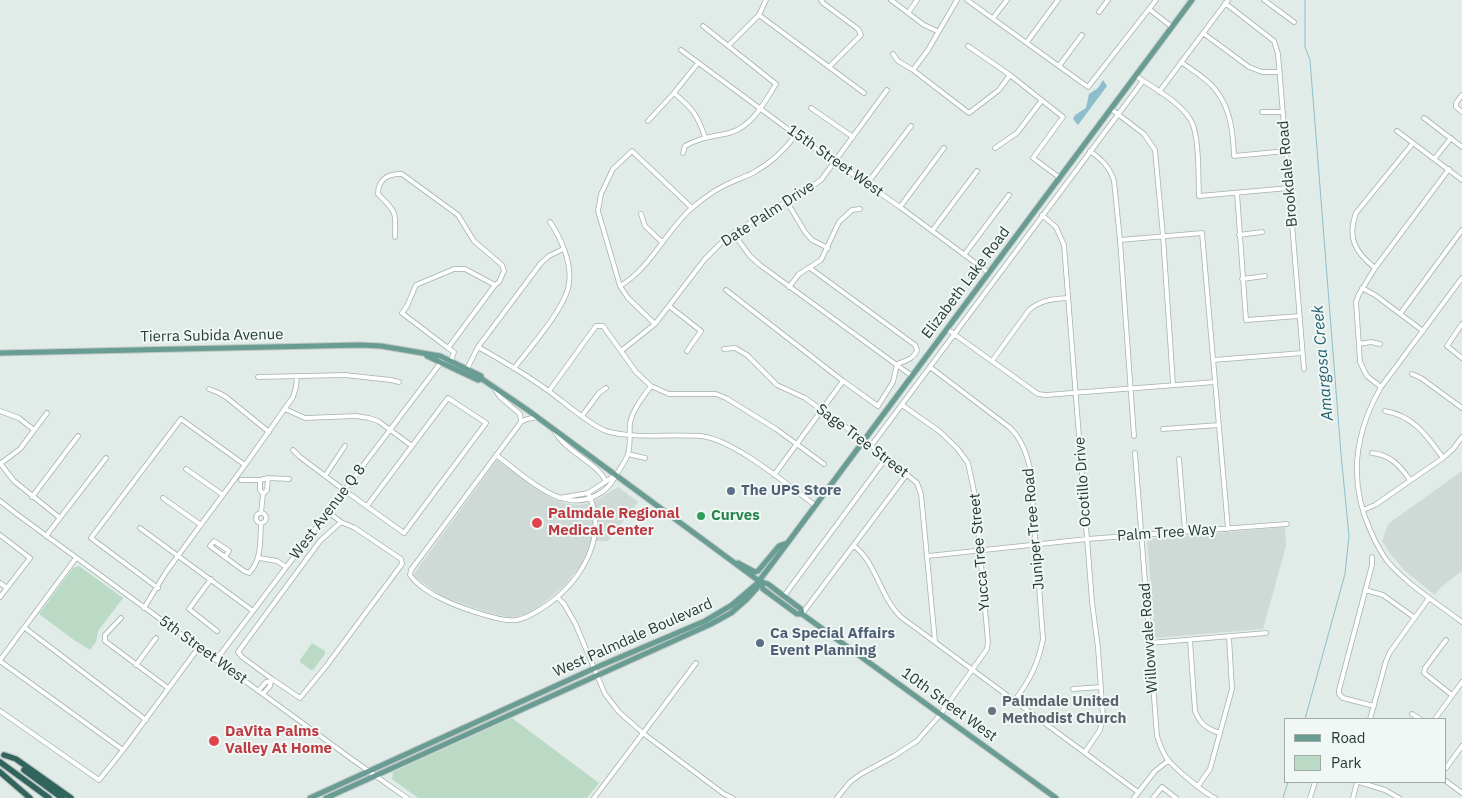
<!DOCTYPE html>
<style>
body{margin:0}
#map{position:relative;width:1462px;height:798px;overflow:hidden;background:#e1ebe7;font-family:"IBM Plex Sans",sans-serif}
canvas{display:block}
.legend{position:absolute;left:1284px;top:718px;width:162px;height:65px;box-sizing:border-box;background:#f1f7f5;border:1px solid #9faba8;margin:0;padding:6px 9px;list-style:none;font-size:15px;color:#233a35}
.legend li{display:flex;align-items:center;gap:10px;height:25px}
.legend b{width:25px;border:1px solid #9faba8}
</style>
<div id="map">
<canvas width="1462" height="798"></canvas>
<ul class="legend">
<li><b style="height:6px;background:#699d93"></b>Road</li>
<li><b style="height:14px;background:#bbdac6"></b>Park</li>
</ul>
</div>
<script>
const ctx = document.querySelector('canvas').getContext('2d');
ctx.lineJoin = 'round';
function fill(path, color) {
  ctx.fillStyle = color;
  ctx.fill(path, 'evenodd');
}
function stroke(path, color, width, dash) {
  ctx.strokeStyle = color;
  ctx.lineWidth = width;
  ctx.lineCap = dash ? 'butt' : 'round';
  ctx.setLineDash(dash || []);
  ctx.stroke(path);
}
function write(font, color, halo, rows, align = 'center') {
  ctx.font = font + ' "IBM Plex Sans",sans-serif';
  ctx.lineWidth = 4;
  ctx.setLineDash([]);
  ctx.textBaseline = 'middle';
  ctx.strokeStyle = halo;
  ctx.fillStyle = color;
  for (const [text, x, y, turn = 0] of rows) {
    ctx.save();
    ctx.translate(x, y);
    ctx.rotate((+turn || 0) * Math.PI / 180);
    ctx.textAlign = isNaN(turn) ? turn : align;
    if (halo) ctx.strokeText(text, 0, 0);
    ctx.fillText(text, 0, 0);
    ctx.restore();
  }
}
const built = new Path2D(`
 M497 460 553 499 564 503 579 505 588 503 598 499 618 487 638 502 608 541H592L582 564 563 587 537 608 524 615 511 618 483 611 441 596 415 577 413 575Z
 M1462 471V571L1440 588 1435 595 1405 571 1389 552 1382 541 1388 524Z
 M1285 527 1286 546 1263 629 1155 638 1147 539Z`);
const green = new Path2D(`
 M79 566 123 598 98 631 96 642 90 650 74 640 39 614 73 568Z
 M312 643 325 651V654L313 670H311L300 662V660Z
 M512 718 599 783 587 798H418L392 779 393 772Z`);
const water = new Path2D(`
 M1103 80 1107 86 1078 125 1073 119 1075 115 1086 108 1089 94 1098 88Z`);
const stream = new Path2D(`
 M1305 0V47L1310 60 1341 454 1349 536 1345 574 1305 719
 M1283 798 1288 782`);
const minor = new Path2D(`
 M821 0 823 3 858 29 861 35 829 67
 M891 0 924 25 937 31
 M967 0 1088 87 1156 0
 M1264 0 1294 22
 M1225 3 1274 41 1278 54 1304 369
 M1149 9 1172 27
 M1099 12 1108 0
 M908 13 917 0
 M759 15 864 93
 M993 18 1007 0
 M1203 33 1249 67 1262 72H1280
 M1027 42 1058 0
 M729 45 759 15 766 0
 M968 46 1010 75 1063 117 1033 158 1060 178
 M681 50 796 135 900 207 989 273
 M893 54 898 61 913 70 969 113 999 90 1010 75
 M1181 62C1192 70 1206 78 1215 89 1231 109 1233 132 1234 156L1286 151
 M1059 66 1082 35
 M913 70 928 50 957 0
 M1136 76C1154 88 1178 101 1190 119 1200 134 1198 177 1199 196L1289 188
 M1159 92 1228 0
 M674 93C693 109 697 114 705 137
 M1462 95 1456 103V107L1462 112
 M811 108 853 137
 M1111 109 1144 134 1155 150 1163 236 1173 384
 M1262 112H1283
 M1424 118 1462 147
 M648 121 674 93 698 63
 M1397 131 1462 180
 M995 148 1017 133 1042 100
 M1090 151C1101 159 1110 167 1114 181L1120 240 1134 436
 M683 153 685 146C701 137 712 137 729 133 752 127 764 103 776 84L703 26
 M1435 158 1451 138
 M866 185 911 126
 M1237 193 1246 320 1299 316
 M787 202 805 232 812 240 828 248
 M900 207 944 148
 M641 214 645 226 662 242
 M1042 215 1056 227 1064 245 1092 602 1098 648 1103 717 1100 730 1085 752
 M932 231 977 171
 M733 233 750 256 760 265 912 376
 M1239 235 1262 232
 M395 237C396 211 396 212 378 194 378 179 389 173 402 174L458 215 474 241 502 265 504 271 499 282 495 285
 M1120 240 1202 233 1228 529
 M964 255 1009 195
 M1375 268C1355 252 1347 238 1356 213L1413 143
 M1462 278 1381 387C1354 434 1348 482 1371 532 1376 543 1381 553 1388 562 1409 586 1437 603 1462 622
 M1242 279 1265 276
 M620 286C651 268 666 230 693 207 705 197 717 188 732 182 740 178 749 176 756 171 773 162 785 149 796 135
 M789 287 799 274 821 260 839 222 852 210 860 209
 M1362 288 1375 295 1423 331
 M726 290 843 381 878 406 893 382 897 364C905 361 914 359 917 350L915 345 810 268
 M669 306 701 331 687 351
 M1400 314 1462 230
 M655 324 628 298 620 286 598 211 601 194 613 169 632 151 692 208
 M1462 324 1447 346 1462 358
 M947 329 1038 394 1046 395 1215 382
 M1359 344 1371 342 1380 344
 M478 347C503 361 527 375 550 392 564 402 590 425 606 431 632 439 674 434 701 436 733 439 789 486 815 505
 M448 348 495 285 465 269H454L416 285 407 306 402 313 448 348 454 352 451 361
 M724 349 735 348 747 355 777 385 805 398 864 440 917 483 921 494 935 641
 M621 351 655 324 705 259 720 244 733 233 811 187 821 180 887 90
 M1213 360 1302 353
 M992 361 1029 310C1041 300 1052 299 1068 298
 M515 367C530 348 567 306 569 283 572 263 561 238 550 222
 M930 367 1009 427C1021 438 1026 452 1030 468L1043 639C1038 664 1030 680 1015 700
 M467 369 478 347 541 263 549 256 563 249
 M1412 374 1421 378 1462 408
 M258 377 345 375 391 380 399 382
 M1381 387 1367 376 1360 362 1357 316 1356 302 1359 294 1375 268 1449 169
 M494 388 500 397 520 414 521 422
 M209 389 219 393 226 397 269 432
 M549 391 596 326H603L636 372 651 386 669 394H716L726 398 776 429 824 464
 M285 409 305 418 356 416 369 418 378 421 412 446
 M0 411 19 418 34 430
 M1385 411C1414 416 1427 436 1443 458
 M582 416 599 393 606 388
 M538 417 527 419 521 422 411 570 410 575C416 584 431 594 440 598 455 606 502 623 517 620 528 618 538 611 547 605 582 580 609 536 588 493
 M1163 429 1219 425
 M555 432C558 436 561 441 565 444 578 457 597 465 606 481
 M871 446 1143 81
 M293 450 300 457 344 490
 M1135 453 1157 736C1160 745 1163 755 1169 761 1178 771 1204 793 1215 798
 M1372 453C1391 455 1400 466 1410 480
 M628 454 645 458
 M496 455C524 475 561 515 597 495 606 490 610 486 615 477 619 469 625 463 628 454 631 444 629 433 630 423 633 409 643 397 651 386
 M1179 459 1185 531
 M0 463 14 481 60 518
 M0 464 20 449 47 413
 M186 469 223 495
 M774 475 843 381
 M325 476 345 446
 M241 480H260
 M344 490 404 533 486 423 448 398 367 506
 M263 494 267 490 268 478
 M32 497 78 436
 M163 498 201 525
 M559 498 588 493 616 475
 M0 501 18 515 353 760 407 798
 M1363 510 1375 505 1443 458 1453 449 1462 437
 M328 512 341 522
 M261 513 263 494 260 490V480L268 478 289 479
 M256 518a5 5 0 1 1 10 0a5 5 0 1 1-10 0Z
 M140 528 253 611
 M0 535 30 558 0 597
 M46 536 106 458
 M854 546C876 562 880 597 901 617L1138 792
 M928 556 1087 539 1287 524
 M225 557 229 551 214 541 210 546 244 571 249 573C262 560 260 540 261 523
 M1372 557V565L1339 690V694L1343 698 1374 706
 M259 558 277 561 286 567
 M211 579 189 609 217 631
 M0 583 7 588
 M158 588 91 538 181 419 245 465
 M1365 590 1383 595 1415 618
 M784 596 886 458
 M557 597 564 604 575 623 605 694 619 712 644 734 724 794 733 798
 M144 608 166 572 245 465 293 397 296 387 297 376
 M802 614 907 474
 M121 618 105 635V641L168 688
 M25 628 146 720
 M1190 640 1195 711C1200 724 1207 729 1220 733
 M1446 640 1425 668 1424 673 1452 695
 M1150 643 1266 633
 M0 660 76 558
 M216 660 442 361
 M0 661 123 750
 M136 665 156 638
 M271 681 272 679 300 698 327 665 402 564 401 559 355 528 341 522 320 541 238 652 242 657 272 679
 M1073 689 1101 687
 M258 691 266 682 271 681 270 686 263 694
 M0 711 99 780 123 750 199 647
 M1412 714 1420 719
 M1370 719 1386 661 1390 652 1429 598
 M1435 719 1462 682
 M1446 768 1462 746
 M1446 781 1462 793
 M1359 782 1385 790 1399 798
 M1198 786 1210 769 1232 689 1229 637
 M594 798 696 663
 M837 798 850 782 861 774 894 756 917 741 940 715 987 649 988 642 975 496 968 463 957 448 939 431 902 405
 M1134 798 1155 771 1168 761
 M1153 798 1162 787 1176 798
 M1310 798 1315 782
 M1353 798 1357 782`);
const major = new Path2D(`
 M0 353 360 345 381 346 440 356 481 376 482 379 529 411 759 581 768 584 797 606 801 609 802 614
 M427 356 478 380 482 379
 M738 563 755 572 758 571 779 546 787 543
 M760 581 763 589 797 614H802L1056 798
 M310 798 595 668 705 621 732 605 759 582
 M326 798 711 624 731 613 747 599 757 588 759 581 783 549 1192 0`);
const highway = new Path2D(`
 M4 755 16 759 71 798
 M0 762 49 798
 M24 770 62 798
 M0 772 30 798`);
const markers = [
 [731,491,5,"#5c6f8a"],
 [701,516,5,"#2e9e5b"],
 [537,523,6,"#e0444e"],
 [760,643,5,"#5c6f8a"],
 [992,711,5,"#6b7280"],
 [214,741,6,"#e0444e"]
];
const streetNames = [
 ["15th Street West",835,161,35],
 ["Brookdale Road",1288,174,-95],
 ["Date Palm Drive",768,214,-33],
 ["Elizabeth Lake Road",966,283,-53],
 ["Tierra Subida Avenue",212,336,-1],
 ["Sage Tree Street",862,441,37],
 ["Ocotillo Drive",1083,482,-94],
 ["West Avenue Q 8",328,512,-53],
 ["Juniper Tree Road",1034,529,-95],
 ["Palm Tree Way",1167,533,-4],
 ["Yucca Tree Street",980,552,-95],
 ["West Palmdale Boulevard",633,638,-24],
 ["Willowvale Road",1149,638,-94],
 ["5th Street West",203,650,36],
 ["10th Street West",949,705,36]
];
const serviceNames = [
 ["The UPS Store",741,491],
 ["Ca Special Affairs",770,634],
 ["Event Planning",770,651]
];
const healthNames = [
 ["Palmdale Regional",548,514],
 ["Medical Center",548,531],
 ["DaVita Palms",225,732],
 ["Valley At Home",225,749]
];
const leisureNames = [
 ["Curves",711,516]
];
const worshipNames = [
 ["Palmdale United",1002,702],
 ["Methodist Church",1002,719]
];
const waterNames = [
 ["Amargosa Creek",1323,363,-95]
];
fill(built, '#cfdad6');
fill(green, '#bbdac6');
fill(water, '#8dbecc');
stroke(stream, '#8dbecc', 1);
stroke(minor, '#a4b2ae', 5.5);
stroke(major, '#c1c8c6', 7);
stroke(highway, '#c1c8c6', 8);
stroke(minor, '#fff', 4);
stroke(major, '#699d93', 5);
stroke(highway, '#31645d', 5.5);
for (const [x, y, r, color] of markers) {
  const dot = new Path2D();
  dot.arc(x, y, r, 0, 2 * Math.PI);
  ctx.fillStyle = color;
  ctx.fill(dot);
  stroke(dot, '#f1f7f5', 2);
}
write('15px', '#233a35', '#f1f7f5', streetNames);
write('bold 15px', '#4e5e75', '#f1f7f5', serviceNames, 'left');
write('bold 15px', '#be3a42', '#f1f7f5', healthNames, 'left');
write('bold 15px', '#27864d', '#f1f7f5', leisureNames, 'left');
write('bold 15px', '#5b616d', '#f1f7f5', worshipNames, 'left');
write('italic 16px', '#215f72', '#f1f7f5', waterNames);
</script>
